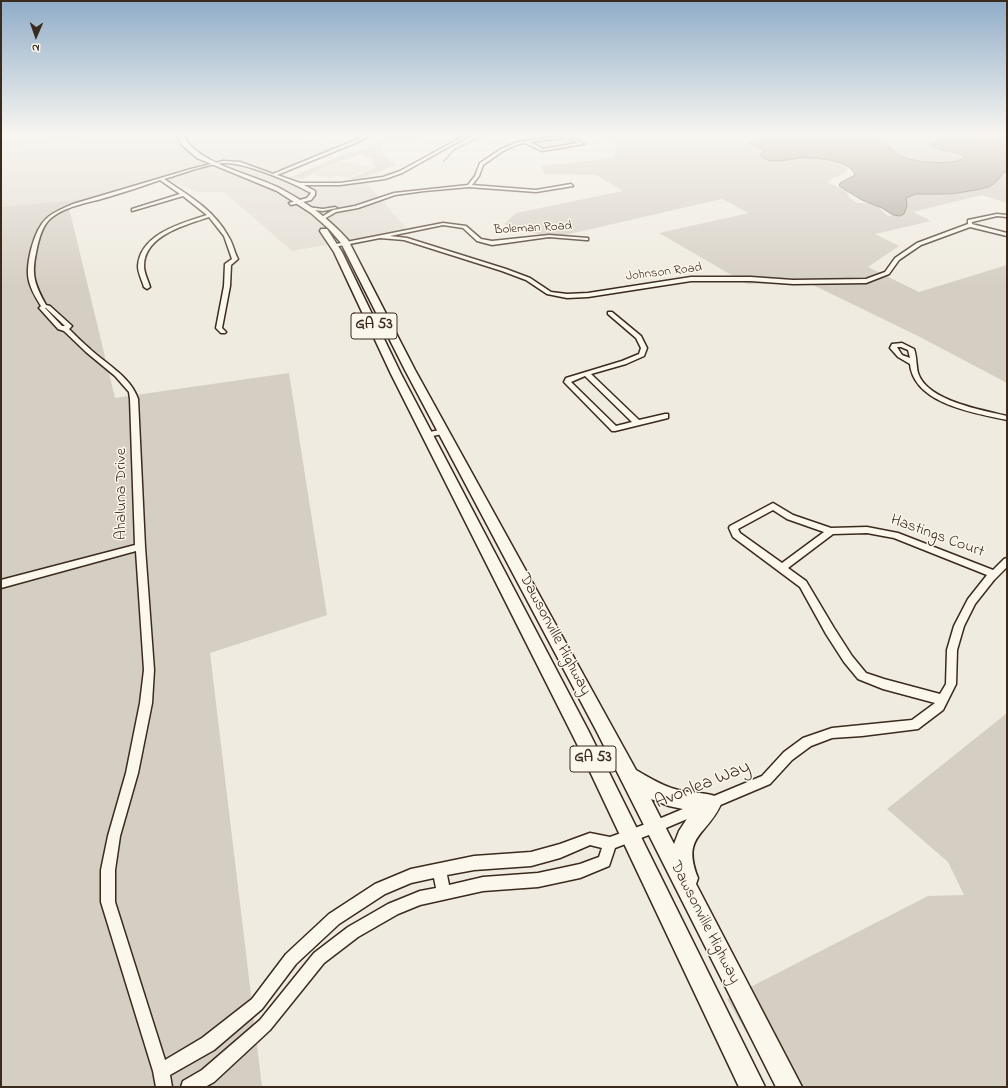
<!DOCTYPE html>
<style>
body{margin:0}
#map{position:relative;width:1008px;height:1088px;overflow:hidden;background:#f0ebe0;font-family:"Indie Flower",sans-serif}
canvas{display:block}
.frame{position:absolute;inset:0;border:2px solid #3b2a1e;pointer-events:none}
.north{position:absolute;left:16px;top:16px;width:40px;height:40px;-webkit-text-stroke:3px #fbf7ec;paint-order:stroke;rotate:182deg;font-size:11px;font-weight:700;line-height:16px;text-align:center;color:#3b2a1e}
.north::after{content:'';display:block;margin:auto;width:14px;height:18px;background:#3b2a1e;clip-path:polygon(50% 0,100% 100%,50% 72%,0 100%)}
</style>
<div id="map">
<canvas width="1008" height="1088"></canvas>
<div class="frame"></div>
<div class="north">N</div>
</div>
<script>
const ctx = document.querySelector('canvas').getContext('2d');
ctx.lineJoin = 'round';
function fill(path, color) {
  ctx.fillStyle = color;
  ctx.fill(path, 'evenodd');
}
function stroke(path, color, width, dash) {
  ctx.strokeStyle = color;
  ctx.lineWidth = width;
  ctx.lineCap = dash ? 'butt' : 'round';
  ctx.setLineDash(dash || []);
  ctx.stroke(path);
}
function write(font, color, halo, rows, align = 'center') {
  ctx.font = font + ' "Indie Flower",sans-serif';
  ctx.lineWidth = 3;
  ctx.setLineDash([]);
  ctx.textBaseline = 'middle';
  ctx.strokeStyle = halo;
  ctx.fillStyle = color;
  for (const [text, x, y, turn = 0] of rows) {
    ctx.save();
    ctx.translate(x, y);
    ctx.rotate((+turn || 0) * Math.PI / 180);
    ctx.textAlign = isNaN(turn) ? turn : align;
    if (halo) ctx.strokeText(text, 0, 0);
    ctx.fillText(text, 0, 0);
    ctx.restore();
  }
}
const built = new Path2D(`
 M105 135H301L296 138 341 148 276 175 314 184 362 178 408 230 292 251 224 192H197L162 178 95 198 1 207V147Z
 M343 161 373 167 348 178 337 176 330 178 312 175Z`);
const green = new Path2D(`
 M1 135H105L1 147Z
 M390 135H427L417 140 379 142 384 156 397 165 362 178 346 180 376 167 372 162 374 160 362 154 340 161 302 179 289 178 349 152C364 152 378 141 390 135Z
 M602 135H755L742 139 746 143 757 145 764 159C794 159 820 152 848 169 843 176 834 176 827 182L846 191 850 198 857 203H874L888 216 899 215 903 199 911 194 922 193 954 195 960 192 987 188 1000 176 1007 174V203L982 195 913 212 931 221 875 234 899 246 868 267 919 292 1007 265V383L920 337 809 283 747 284 659 233 749 213 722 199 552 238 504 224 516 213 623 191 596 175 544 174 541 166 613 158 618 144Z
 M865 135H944L946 138 943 140 931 144 937 149 963 155 965 157C954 168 912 160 899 155 894 153 892 147 888 144 882 139 873 137 865 135Z
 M564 138 577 144 544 149 535 143H532Z
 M95 198 69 208 115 398 289 373 327 615 210 653 262 1087H1V207Z
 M1007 713V1087H778L727 999 928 896 964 895 948 862 887 809Z`);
const water = new Path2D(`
 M763 135C784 135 806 135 827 135 845 135 864 133 882 140 889 143 891 150 897 154 909 162 955 167 965 157 958 151 942 152 932 146L931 144 943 140 946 138 944 135H1007V172L1004 173 996 182 989 187 981 189 952 194H916L906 198 907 206 904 214 900 216 893 215 882 208 862 200 839 186 840 183 855 175C851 160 813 157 800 158 789 159 769 166 760 155L763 151 749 143Z`);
const stream = new Path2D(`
 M444 161 454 150 484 135`);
const street = new Path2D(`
 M365 135H369L360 141 277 175 300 183H340L383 177 400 171 466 135H470L402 173 385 179 340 185H304L315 191V195L311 200 291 205 289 203 307 198 311 193C292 182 244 162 224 163 206 164 182 174 164 179 188 195 214 210 228 236 233 243 234 252 238 259L231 265 230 286 222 328 226 332 225 333H221L216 328 224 286 225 264 232 259 224 236 209 217C186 225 144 235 144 266 144 273 148 280 150 287L147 289 144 287C142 280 138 273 138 266 140 234 182 223 207 215L183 196 132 211V209L180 194 160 180C143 186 125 192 108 197 89 203 62 206 48 221 41 229 38 242 36 253 31 275 35 285 46 305L50 306 71 325 72 326 69 329C76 336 83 343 90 349 106 364 131 377 138 399L145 547 154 670 152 703 138 773 120 836 115 870V902L165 1060 202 1038 252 999 286 954 329 914 375 884 411 869 474 856 531 852 560 844 590 833 610 837 654 821 762 776 784 752 803 738 832 728 912 720 935 703 883 689 858 679 844 662 826 634 800 587 733 537 729 528 730 526 773 503 793 515 831 528 867 527 898 533 993 570 1004 559 1007 558V567L994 580 975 604 964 626 957 650 956 684 943 710 918 729 862 736 832 738 811 746 792 760 770 784 654 833 615 848 609 866 580 878 538 887 483 891 420 905 398 914 358 937 324 963 270 1030 214 1082 205 1087H181L183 1081 202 1070 260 1020 314 953 348 927 388 904 420 891 436 888 434 878 411 883 385 894 339 924 296 964 262 1009 214 1050 170 1075 172 1087H156L153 1071 101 902V870L108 836 126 773 140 703 144 670 136 551 1 588V580L135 545 130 399 129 392 115 376 86 352 64 331 58 329 40 309 39 308 41 306C36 298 31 290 29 281 25 265 34 230 46 219 53 212 64 208 73 204L191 169 223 161 240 162 273 174 358 139ZM45 308H46L65 326H62ZM773 510 787 519 824 532 782 563 740 533 738 529ZM867 533 894 538 987 575 968 599 954 626 947 650 946 684 940 694 884 679 866 673 852 656 834 628 806 581 788 568 833 534ZM590 845 602 848 599 857 580 864 538 873 483 877 449 885 447 875 474 870 531 866 560 858Z
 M568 135 584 144 542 151 525 143 519 144 503 151 483 165 479 176 472 185 536 190 571 184 573 186 536 192 469 187 424 191 395 195 358 208 336 212 324 219 320 218 333 210 355 206 394 193 468 185 475 176 480 163 501 149 518 142ZM567 137 578 143 543 149 530 142Z
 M307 207 323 209 335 207 337 208 323 211 305 209Z
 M997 214 1007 215V217L997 216 972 222V224L1007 233V236L970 227 921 245 899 260 889 274 866 283 793 284 751 281H691L588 297 567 298 547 294 526 280 502 271 404 240 380 238 334 247 331 245 443 223 466 226 481 239 492 241 549 235 588 238V240H586L549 237 492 245 477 241 463 228 443 225 390 236 407 238 506 269 530 278 551 292 567 294 588 293 691 277H751L793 280 866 279 885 272 895 258 917 243 968 224V220Z
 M608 312H612L641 336 647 348 644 356 626 364 591 374 639 420 665 414H668V418L615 431H612L564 382 566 378 622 361 639 354 641 348 636 338 608 314ZM585 376 632 422 616 426 571 382Z
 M902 343 914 349C917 357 916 365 918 373 927 401 982 410 1007 416V420C975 413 914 404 910 364L898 357 890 348 892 344ZM897 347H901L908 350 910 358 902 355Z
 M444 429 448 431 447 433 428 437 424 435 425 433Z`);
const primary = new Path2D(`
 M177 135H183C197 165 255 174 283 190 309 204 328 218 348 240L415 370 636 770C650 778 662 786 678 790 691 793 705 792 718 797L721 804C707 836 681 835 698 878L696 884 802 1087H776L597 732 405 370 341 243 329 229 311 213 277 191 197 158 182 145ZM651 799 669 806 692 811 679 831 674 844Z
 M321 229H327L342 252 401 374 588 730 765 1087H739L576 742 391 374 334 252 320 231Z`);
const farStreetnames = [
 ["Boleman Road",533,229,-3],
 ["Johnson Road",664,273,-7]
];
const shields = [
 [374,326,46],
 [593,759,46]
];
const shieldNames = [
 ["GA 53",374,326],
 ["GA 53",593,759]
];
const streetNames = [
 ["Ahaluna Drive",122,494,-90],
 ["Hastings Court",937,537,20],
 ["Dawsonville Highway",554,635,62],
 ["Dawsonville Highway",704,923,63]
];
const nearStreetnames = [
 ["Avonlea Way",703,786,-22]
];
fill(built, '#e2dcd1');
fill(green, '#d5cec3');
fill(water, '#aca397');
stroke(water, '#7f7367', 1);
stroke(stream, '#7f7367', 1.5);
stroke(street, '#3b2a1e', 3);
stroke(primary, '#3b2a1e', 3);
fill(street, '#fbf7ec');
fill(primary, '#fbf7ec');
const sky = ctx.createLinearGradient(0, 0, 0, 287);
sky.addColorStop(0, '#90adc8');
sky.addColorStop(0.47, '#f8f6f1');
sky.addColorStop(1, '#f8f6f100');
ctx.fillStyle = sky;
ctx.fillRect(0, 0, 1008, 287);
write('13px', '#3b2a1e', '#fbf7ec', farStreetnames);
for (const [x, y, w] of shields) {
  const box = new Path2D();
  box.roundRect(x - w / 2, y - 13, w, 26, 3);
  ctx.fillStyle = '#fbf7ec';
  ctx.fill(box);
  stroke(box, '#3b2a1e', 1);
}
write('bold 15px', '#3b2a1e', null, shieldNames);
write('16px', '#3b2a1e', '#fbf7ec', streetNames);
write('19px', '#3b2a1e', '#fbf7ec', nearStreetnames);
</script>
